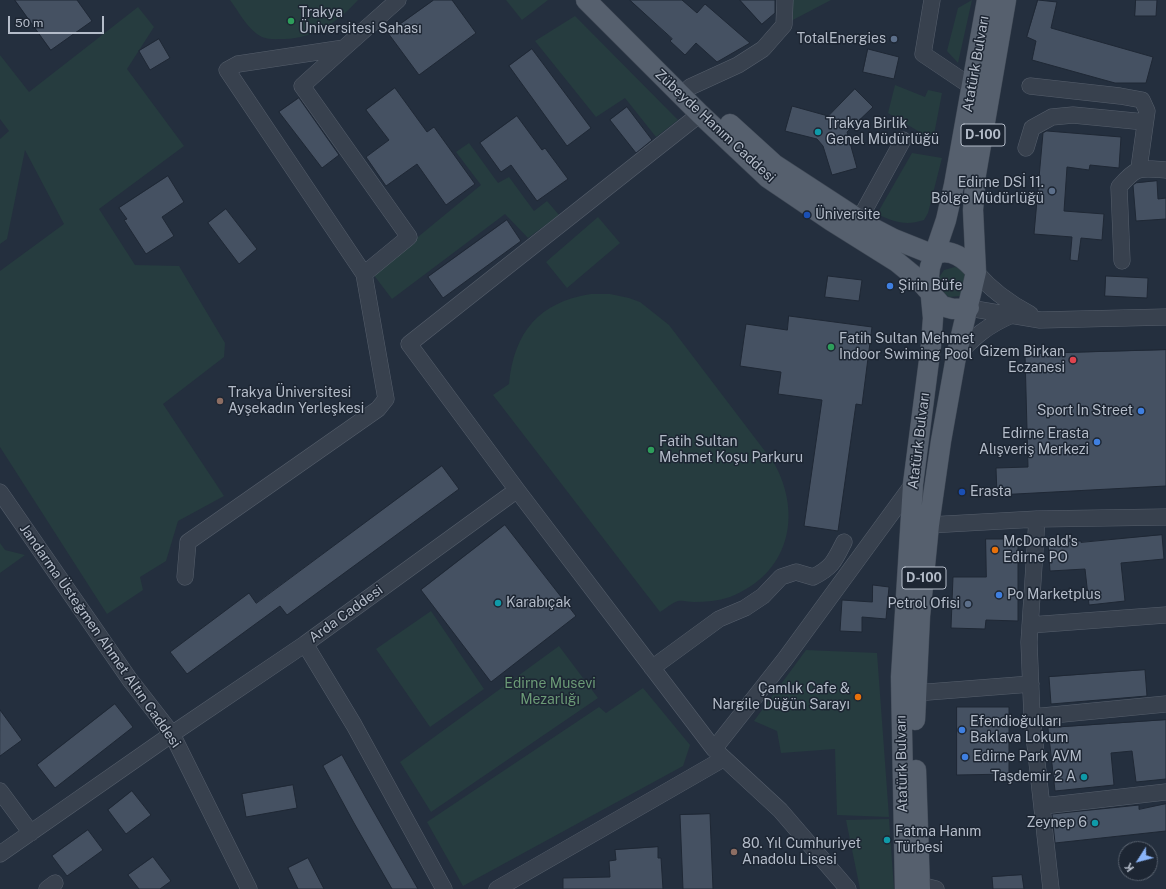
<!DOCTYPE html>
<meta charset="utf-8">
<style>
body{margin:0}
#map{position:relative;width:1166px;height:889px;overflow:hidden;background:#242f3e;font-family:"Public Sans",sans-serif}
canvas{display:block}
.north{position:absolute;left:1118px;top:841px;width:40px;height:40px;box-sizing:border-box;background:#1d2633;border:1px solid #59626f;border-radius:50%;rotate:234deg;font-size:11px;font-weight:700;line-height:16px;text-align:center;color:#b4bcc9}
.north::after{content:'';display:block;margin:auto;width:14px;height:18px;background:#8ab4f8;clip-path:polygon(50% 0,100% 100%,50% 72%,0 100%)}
.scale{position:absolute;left:8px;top:16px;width:96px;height:18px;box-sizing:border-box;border:2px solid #b4bcc9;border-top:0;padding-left:5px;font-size:12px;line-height:14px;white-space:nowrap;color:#b4bcc9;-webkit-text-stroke:3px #1d2633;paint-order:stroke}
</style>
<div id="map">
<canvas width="1166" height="889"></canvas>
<div class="north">K</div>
<div class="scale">50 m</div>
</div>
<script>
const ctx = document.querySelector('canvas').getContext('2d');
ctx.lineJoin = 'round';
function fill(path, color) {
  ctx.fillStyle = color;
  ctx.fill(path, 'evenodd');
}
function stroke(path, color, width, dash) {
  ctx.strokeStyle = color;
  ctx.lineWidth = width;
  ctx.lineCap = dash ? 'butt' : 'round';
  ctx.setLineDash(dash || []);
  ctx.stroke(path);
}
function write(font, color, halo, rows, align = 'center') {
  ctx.font = font + ' "Public Sans",sans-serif';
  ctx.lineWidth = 3;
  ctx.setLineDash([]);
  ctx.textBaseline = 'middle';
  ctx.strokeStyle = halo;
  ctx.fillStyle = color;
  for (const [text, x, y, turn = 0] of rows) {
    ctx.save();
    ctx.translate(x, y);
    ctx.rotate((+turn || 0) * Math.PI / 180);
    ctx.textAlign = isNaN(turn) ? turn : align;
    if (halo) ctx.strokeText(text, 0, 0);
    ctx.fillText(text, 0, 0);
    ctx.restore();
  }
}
const green = new Path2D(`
 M230 0H358C338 22 315 38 284 39 277 39 269 40 262 37 248 30 239 12 230 0Z
 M506 0H548L522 20Z
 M792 0H831L787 23Z
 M972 0 958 63 947 51 958 8Z
 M138 7 154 27 127 69 184 146 99 209 135 265 179 266 225 343 224 357 163 404 224 496 178 521 166 561 140 577 143 590 107 614 0 447V271L64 224 25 150 7 239 0 244V139L9 131 0 119V55L29 92Z
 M575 16 678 120 656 137 625 98 596 117 535 41Z
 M895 85 925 97 928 90 942 93 933 140 888 113Z
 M469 143 498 183 509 177 534 211 547 201 559 215 528 238 505 214 392 299 373 274 481 185 456 152Z
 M912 153 942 158 928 213 924 220C905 226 895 222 877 214Z
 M598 217 620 243 567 288 546 262Z
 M955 267 960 269 968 277 960 296 949 297 940 290 938 279 944 270Z
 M591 294H610L629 298 640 302 669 325 774 463C803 515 789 574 730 597 718 601 706 602 694 602 689 602 683 600 678 601 673 602 665 609 660 612L493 395 509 384C514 332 539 302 591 294Z
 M0 543 5 550 25 555 0 573Z
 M431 611 484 689 430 727 376 649Z
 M559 646 598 698 431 812 400 762Z
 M806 650 877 653 889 817 837 815 835 749 781 753 777 731 754 721Z
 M643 688 690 745 683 766 463 886 427 822 599 707 606 713Z
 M889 819 894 889H860L846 820Z`);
const building = new Path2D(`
 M15 0H77L92 21 51 50Z
 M434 0H452L476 33 419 75 388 33Z
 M630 0H682L697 13 705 4 750 43 717 62 696 43 685 55 670 41 672 39Z
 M740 0H775V13L762 24Z
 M1038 0 1057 2 1051 28 1153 57 1146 83H1115L1032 60 1036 41 1027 37Z
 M1136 0H1157L1156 16H1135Z
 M159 39 170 58 150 70 139 51Z
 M532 49 591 128 567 146 509 66Z
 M868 49 899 57 894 79 863 72Z
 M395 88 427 132 434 127 475 184 446 205 417 164 386 186 366 157 389 140 366 110Z
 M855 89 873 107 847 132 857 168 832 175 823 146 817 139 785 131 792 106 828 116Z
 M299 98 339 155 322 168 279 112Z
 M627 107 652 140 636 153 610 120Z
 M517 116 542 150 545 148 568 179 537 201 511 165 501 172 480 143Z
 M1047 131 1121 137 1119 168 1090 165 1089 170 1067 167 1064 211 1104 214 1102 240 1081 238 1078 261 1070 260 1072 237 1034 234 1043 133Z
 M168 176 184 202 162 217 174 236 146 254 124 220 127 219 119 208Z
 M1157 181 1158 199 1166 198V219L1136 221 1133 185 1136 183Z
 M226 209 257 249 239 264 208 223Z
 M507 220 521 241 443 298 428 277Z
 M828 276 862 280 859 301 825 297Z
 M1106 276 1148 278 1147 298 1105 296Z
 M789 316 872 327 862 405 856 404 838 531 804 526 822 400 778 394 781 372 740 366 746 324 787 330Z
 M1166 350V486L997 495 996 468 1028 467 1025 354Z
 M442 466 459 489 287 615 280 606 187 674 170 652 249 593 256 603Z
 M505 525 576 616 491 682 421 590Z
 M1162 535 1164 559 1121 563 1125 601 1089 605 1085 569 1050 571 1048 542 1081 541V542Z
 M986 539H1018V621L986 620 985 629 951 628 953 577H986Z
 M873 585 889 587 886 619 862 617V632L840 631 842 600 872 602Z
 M1145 670 1147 696 1051 704 1049 677Z
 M115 704 133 727 55 788 37 765Z
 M957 707H1009V774L957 775Z
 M0 710 22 740 0 756Z
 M1166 720V779L1136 782 1132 751 1111 753 1114 785 1055 791 1048 728Z
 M342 755 366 798 418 889H392L354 823 323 766Z
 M293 785 297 808 246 817 242 794Z
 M132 791 151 815 126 834 108 810Z
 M1166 804V831L1055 843 1052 814 1139 805V809Z
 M710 814 713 889H683L680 815Z
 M88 830 103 850 67 876 52 856Z
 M658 847V858H661L663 889H563V878L610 877 609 861 616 860 615 850Z
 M153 857 171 881 160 889H139L128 875Z
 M308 858 324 889H298L288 868Z
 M1022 875 1024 889H993L992 877Z`);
const minor = new Path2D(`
 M932 0 923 54 972 87
 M344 48 302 86 409 237 364 274
 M1030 86 1120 96 1142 100 1147 111 1139 168
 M690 87 738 65 763 49 784 25 785 0
 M700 114 409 344 517 490 714 749 780 810 848 889
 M1026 148 1032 128 1052 117 1073 115 1145 122
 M859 220 903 140
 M1122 261 1119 187C1137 166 1139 168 1166 170
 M976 272C992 291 1009 303 1030 314
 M969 308 1040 320 1166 317
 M956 357C972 338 988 325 1012 315
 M0 492 130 680 172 734 249 889
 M1037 519 1029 642 1032 717 1051 889
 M929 525 1037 519 1166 517
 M185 577 188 542 378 409 386 399 364 274 227 70 238 64 344 48 398 0
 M1030 625 1166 615
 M305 644 354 725 444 889
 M652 668 719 619 745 608 763 596 781 577 796 572 813 577C832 568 835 560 844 542
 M915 693 1031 684
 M1032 717 1166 704
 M714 749 785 659 913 484
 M0 791 31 833
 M1043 806 1166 792
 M0 854 172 734 305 644 517 490
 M920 885 936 889
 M47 889 55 883
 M497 889 723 759`);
const major = new Path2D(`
 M586 0 700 114 768 178 830 220 897 262 919 280 942 306 953 309 969 308
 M730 124 774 164 869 226 894 239 934 255
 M934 255C950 246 967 260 976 272
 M915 720 920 616 929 525 941 441 956 357 976 272 973 210 976 174 1006 0
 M916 770 920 889
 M905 889 901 677 913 484 931 345 933 318 929 276 930 267 946 220 954 185 987 0`);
const markers = [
 [291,21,4,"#2e9e5b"],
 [894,39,4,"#5c6f8a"],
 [818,132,4,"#0f9aa8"],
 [1052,191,4,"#5c6f8a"],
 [807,215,4,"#1a4fb4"],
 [890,286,4,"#3f7fe0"],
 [831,347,4,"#2e9e5b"],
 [1073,360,4,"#e0444e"],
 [220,401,4,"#8d6e63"],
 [1141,411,4,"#3f7fe0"],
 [1097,442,4,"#3f7fe0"],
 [651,450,4,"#2e9e5b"],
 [962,492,4,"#1a4fb4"],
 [995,550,4,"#e8710a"],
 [999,595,4,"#3f7fe0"],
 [498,603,4,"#0f9aa8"],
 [968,604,4,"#5c6f8a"],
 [858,697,4,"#e8710a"],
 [962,730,4,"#3f7fe0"],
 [965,757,4,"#3f7fe0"],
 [1084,777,4,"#0f9aa8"],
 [1095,823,4,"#0f9aa8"],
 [887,840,4,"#0f9aa8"],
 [734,852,4,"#8d6e63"]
];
const shields = [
 [983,135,44],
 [924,578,44]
];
const shieldNames = [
 ["D-100",983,135],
 ["D-100",924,578]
];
const poiNames = [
 ["Trakya",299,13],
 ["Üniversitesi Sahası",299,29],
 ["TotalEnergies",886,39,"right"],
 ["Trakya Birlik",826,124],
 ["Genel Müdürlüğü",826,140],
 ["Edirne DSİ 11.",1044,183,"right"],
 ["Bölge Müdürlüğü",1044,199,"right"],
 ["Üniversite",815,215],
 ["Şirin Büfe",898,286],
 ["Fatih Sultan Mehmet",839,339],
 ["Indoor Swiming Pool",839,355],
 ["Gizem Birkan",1065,352,"right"],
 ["Eczanesi",1065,368,"right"],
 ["Trakya Üniversitesi",228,393],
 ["Ayşekadın Yerleşkesi",228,409],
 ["Sport In Street",1133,411,"right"],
 ["Edirne Erasta",1089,434,"right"],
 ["Alışveriş Merkezi",1089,450,"right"],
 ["Fatih Sultan",659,442],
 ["Mehmet Koşu Parkuru",659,458],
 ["Erasta",970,492],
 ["McDonald's",1003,542],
 ["Edirne PO",1003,558],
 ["Po Marketplus",1007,595],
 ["Karabıçak",506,603],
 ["Petrol Ofisi",960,604,"right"],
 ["Çamlık Cafe &",850,689,"right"],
 ["Nargile Düğün Sarayı",850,705,"right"],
 ["Efendioğulları",970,722],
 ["Baklava Lokum",970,738],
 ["Edirne Park AVM",973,757],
 ["Taşdemir 2 A",1076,777,"right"],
 ["Zeynep 6",1087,823,"right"],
 ["Fatma Hanım",895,832],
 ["Türbesi",895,848],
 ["80. Yıl Cumhuriyet",742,844],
 ["Anadolu Lisesi",742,860]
];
const streetNames = [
 ["Atatürk Bulvarı",976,64,-80],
 ["Zübeyde Hanım Caddesi",715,126,43],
 ["Atatürk Bulvarı",919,441,-83],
 ["Arda Caddesi",346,614,-36],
 ["Jandarma Üsteğmen Ahmet Altın Caddesi",100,636,55],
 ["Atatürk Bulvarı",902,764,-91]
];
const parkNames = [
 ["Edirne Musevi",550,684],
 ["Mezarlığı",550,700]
];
fill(green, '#263c3f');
fill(building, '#455162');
stroke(building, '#1f2835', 1);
stroke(minor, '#565f6c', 17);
stroke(major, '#414a57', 21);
stroke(minor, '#38414e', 16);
stroke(major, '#56606e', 20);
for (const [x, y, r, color] of markers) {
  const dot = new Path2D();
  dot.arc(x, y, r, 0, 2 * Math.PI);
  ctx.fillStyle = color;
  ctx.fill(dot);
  stroke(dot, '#1d2633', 1.5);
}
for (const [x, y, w] of shields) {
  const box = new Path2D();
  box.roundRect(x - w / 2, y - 11, w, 22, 3);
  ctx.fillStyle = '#1d2633';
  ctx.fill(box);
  stroke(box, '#b4bcc9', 1);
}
write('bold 13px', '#b4bcc9', null, shieldNames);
write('14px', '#b4bcc9', '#1d2633', poiNames, 'left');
write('14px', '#b4bcc9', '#1d2633', streetNames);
write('14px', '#6b9a76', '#1d2633', parkNames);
</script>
